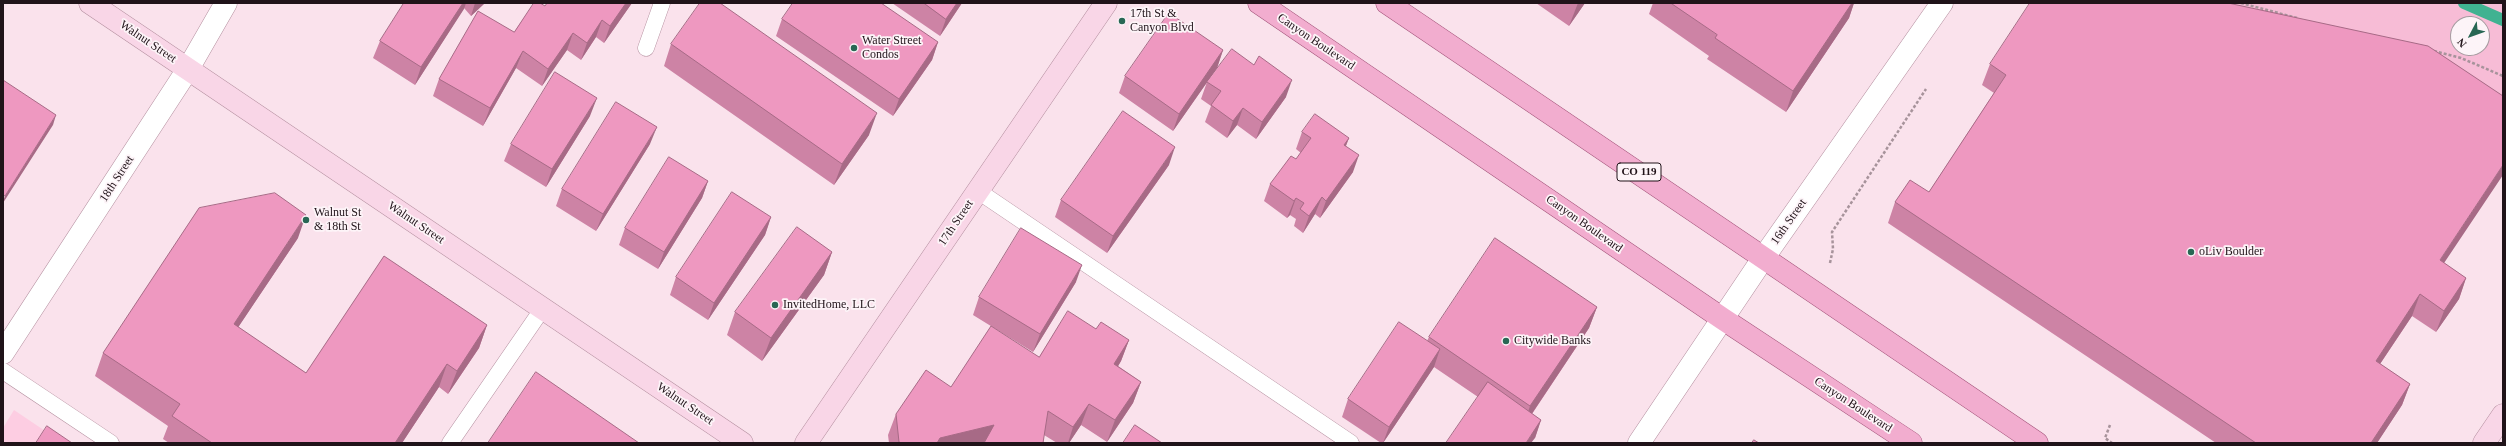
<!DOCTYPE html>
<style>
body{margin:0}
#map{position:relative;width:2506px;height:446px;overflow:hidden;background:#fae2ec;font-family:Georgia,serif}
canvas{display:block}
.frame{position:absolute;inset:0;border:4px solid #201319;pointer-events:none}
.north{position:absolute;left:2450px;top:16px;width:40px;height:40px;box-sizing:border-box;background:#fdf4f8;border:1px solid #a59a9f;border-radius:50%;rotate:229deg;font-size:11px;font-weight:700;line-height:16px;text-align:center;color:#201319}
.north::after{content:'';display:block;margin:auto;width:14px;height:18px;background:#286754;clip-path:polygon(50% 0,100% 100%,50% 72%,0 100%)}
</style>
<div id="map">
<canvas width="2506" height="446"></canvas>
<div class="frame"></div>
<div class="north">N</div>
</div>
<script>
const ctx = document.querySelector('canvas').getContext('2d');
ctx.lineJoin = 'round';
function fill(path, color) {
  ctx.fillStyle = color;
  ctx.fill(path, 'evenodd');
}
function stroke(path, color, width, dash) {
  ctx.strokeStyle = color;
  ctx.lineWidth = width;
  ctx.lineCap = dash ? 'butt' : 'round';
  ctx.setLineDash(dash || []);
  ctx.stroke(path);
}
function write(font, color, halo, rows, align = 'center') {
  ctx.font = font + ' Georgia,serif';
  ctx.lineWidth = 3.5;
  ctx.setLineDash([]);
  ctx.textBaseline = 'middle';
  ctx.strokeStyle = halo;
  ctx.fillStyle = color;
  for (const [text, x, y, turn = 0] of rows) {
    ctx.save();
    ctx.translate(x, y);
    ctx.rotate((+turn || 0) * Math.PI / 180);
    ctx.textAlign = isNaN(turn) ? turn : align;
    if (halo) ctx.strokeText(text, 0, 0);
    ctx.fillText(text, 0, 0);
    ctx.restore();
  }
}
const built = new Path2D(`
 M14 410 63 443H3V428Z`);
const green = new Path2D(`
 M2202 3H2503V112ZM2458 24H2482V48H2458Z`);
const stream = new Path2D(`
 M2464 3 2503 20`);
const path = new Path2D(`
 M2241 3 2297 18
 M2434 51 2461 58 2503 76
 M1830 263 1833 249 1832 232 1926 89
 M2110 425 2105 438 2112 443`);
const lane = new Path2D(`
 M646 48 662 3
 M978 191 1351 443
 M3 371 111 443
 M450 443 543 308`);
const street = new Path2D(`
 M3 353 188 69 226 3
 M1639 443 1764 257 1942 3`);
const secondary = new Path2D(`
 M90 3 742 443
 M806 443 1106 3
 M2484 443 2503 415`);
const primary = new Path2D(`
 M1259 3 1723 319 1911 443
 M1387 3 2037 443`);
const wall = new Path2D(`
 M404 3H485L471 16 464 8 415 85 373 58 380 41Z
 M632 3 604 43 596 37 581 60 567 50 542 86 516 68 483 126 433 96 439 79 514 32Z
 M892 3H962L940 36Z
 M1536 3H1585L1569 26Z
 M1653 3H1854L1849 18 1786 112 1707 59 1709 56 1649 14Z
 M782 19 938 42 932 60 893 116 776 36Z
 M671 44 869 135 834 185 664 66Z
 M1223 50 1217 68 1173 131 1119 93 1125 76Z
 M1990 64 2444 263 2466 278 2459 299 2436 332 2412 316 2380 364 2410 384 2402 405 2377 443H2216L1888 223 1895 202 1929 192 1994 93 1982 85Z
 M1207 82 1286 97 1256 139 1237 125 1227 138 1205 122 1211 106 1201 99Z
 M590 116 546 187 504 161 511 144Z
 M1302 132 1349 138 1346 146 1353 172 1320 218 1315 214 1303 233 1294 226 1296 219 1290 215 1287 218 1264 201 1270 184 1296 159 1301 153 1296 149Z
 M650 144 596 231 556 206 562 189Z
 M1169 165 1107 253 1055 217 1061 200Z
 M708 181 702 198 658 269 619 245 625 228Z
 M771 217 765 235 708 320 670 295 676 277Z
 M298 238 238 327 306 373 487 325 479 348 448 394 439 387 402 443H169L163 439 168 426 95 376 103 353Z
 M832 252 824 275 762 361 727 335 735 312Z
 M1076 282 1033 352 973 315 979 297Z
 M1597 307 1589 328 1532 414 1541 420 1535 438 1478 397 1434 367 1383 443H1381L1342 417 1348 399 1427 341 1429 337Z
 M1096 329 1129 340 1121 361 1118 366 1141 382 1133 403 1107 442 1081 425 1069 443H1057L1044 435 1043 443H889L888 435 896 414 1039 357Z`);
const shadedWall = new Path2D(`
 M463 3H466L464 9 415 85 421 67Z
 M475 3H485L471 16Z
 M626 3H632L604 43 610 26Z
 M957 3H962L940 36 946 19Z
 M1578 3H1585L1569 26Z
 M1852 3H1854L1849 18 1786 112 1793 91Z
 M602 20 596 37 581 60 587 43Z
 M573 33 567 50 542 86 548 69Z
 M938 42 932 60 893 116 899 99Z
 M1223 50 1217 68 1173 131 1179 114Z
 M523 51 516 68 483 126 490 108Z
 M1292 80 1286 97 1256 139 1262 122Z
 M597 98 590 116 546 187 552 169Z
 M1243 108 1237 125 1227 138 1233 121Z
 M877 113 869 135 834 185 842 164Z
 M56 115 53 125 3 203V201L5 196Z
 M657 127 650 144 596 231 603 214Z
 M1349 138 1342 155 1344 145Z
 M1175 147 1169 165 1107 253 1113 236Z
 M1359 155 1353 172 1320 218 1326 201Z
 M2503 165V175L2432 281 2440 260Z
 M708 181 702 198 658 269 664 252Z
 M1322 197 1315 214 1303 233 1309 216Z
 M1296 198 1290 215 1287 218 1294 201Z
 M306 215 298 238 225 347 234 324Z
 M771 217 765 235 708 320 714 303Z
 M832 252 824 275 762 361 771 338Z
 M1082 265 1076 282 1033 352 1040 334Z
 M2466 278 2459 299 2436 332 2444 311Z
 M2420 294 2412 316 2368 382 2376 361Z
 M1597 307 1589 328 1523 427 1530 406Z
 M487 325 479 348 448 394 457 371Z
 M1129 340 1121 361 1107 385 1114 364Z
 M1440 349 1434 367 1383 443 1389 427Z
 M447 364 439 387 402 443H395Z
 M1141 382 1133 403 1107 442 1115 420Z
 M2410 384 2402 405 2377 443H2371Z
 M1089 404 1081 425 1069 443H1068L1073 427Z
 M1541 420 1535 438 1531 443H1526Z
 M994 425 988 443H937L940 438Z`);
const building = new Path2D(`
 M404 3H463L421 67 380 41Z
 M534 3H540L545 6 547 3H626L610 26 602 20 587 43 573 33 548 69 523 51 490 108 439 79 478 11 514 32Z
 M700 3H720L877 113 842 164 671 44Z
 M793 3H881L938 42 899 99 782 19Z
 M924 3H957L946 19Z
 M1671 3H1852L1793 91 1715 38 1717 35Z
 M2030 3H2228L2428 46 2503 96V165L2440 260 2466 278 2444 311 2420 294 2376 361 2410 384 2371 443H2256L1895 202 1910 180 1929 192 2006 75 1990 64Z
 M1169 13 1223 50 1179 114 1125 76Z
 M1232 49 1254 65 1259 56 1292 80 1262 122 1243 108 1233 121 1211 105 1221 91 1207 82Z
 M555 72 597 98 552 169 511 144Z
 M3 80 56 115 5 196 3 195Z
 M616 102 657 127 603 214 562 189Z
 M1123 111 1175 147 1113 236 1061 200Z
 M1315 114 1349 138 1344 145 1359 155 1326 201 1322 197 1309 216 1300 209 1304 203 1296 198 1294 201 1270 184 1291 156 1296 159 1311 138 1302 132Z
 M669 157 708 181 664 252 625 228Z
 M732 192 771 217 714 303 676 277Z
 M275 193 306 215 234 324 306 373 384 256 487 325 457 371 447 364 395 443H212L172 416 180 404 103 353 199 208Z
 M797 227 832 252 771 338 735 312Z
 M1021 228 1082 265 1040 334 979 297Z
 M1495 238 1597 307 1530 406 1429 337Z
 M1068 311 1096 329 1101 322 1129 340 1114 364 1141 382 1115 420 1089 404 1073 427 1048 411 1043 443H984L994 425 940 438 937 443H901L899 442 896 414 926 370 951 387 991 326 1039 357Z
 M1399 322 1440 349 1389 427 1348 399Z
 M536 372 639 443H488Z
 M1488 382 1541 420 1526 443H1446Z
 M1135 425 1162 443H1123Z
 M47 426 72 443H36Z
 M1754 440 1759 443H1752Z`);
const markers = [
 [1122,21,4,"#286754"],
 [854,48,4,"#286754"],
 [306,220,4,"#286754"],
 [2191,252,4,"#286754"],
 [775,305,4,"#286754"],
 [1506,341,4,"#286754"]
];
const shields = [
 [1639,172,44]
];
const shieldNames = [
 ["CO 119",1639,172]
];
const poiNames = [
 ["17th St &",1130,14],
 ["Canyon Blvd",1130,28],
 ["Water Street",862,41],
 ["Condos",862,55],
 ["Walnut St",314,213],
 ["& 18th St",314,227],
 ["oLiv Boulder",2199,252],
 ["InvitedHome, LLC",783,305],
 ["Citywide Banks",1514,341]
];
const streetNames = [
 ["Walnut Street",148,42,34],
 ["Canyon Boulevard",1316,42,34],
 ["18th Street",117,179,-57],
 ["16th Street",1789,222,-55],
 ["Walnut Street",416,223,34],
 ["17th Street",956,223,-56],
 ["Canyon Boulevard",1584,224,35],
 ["Walnut Street",685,404,34],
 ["Canyon Boulevard",1853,405,33]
];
fill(built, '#fdcde2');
fill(green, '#f7bcd6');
stroke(stream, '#40b291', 12);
stroke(lane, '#b38e9e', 17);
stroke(street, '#b38e9e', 23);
stroke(secondary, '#b38e9e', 23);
stroke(primary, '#a3547a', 23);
stroke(path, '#a7939b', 2.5, [3, 2]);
stroke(lane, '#fff', 16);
stroke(street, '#fff', 22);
stroke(secondary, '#f9d6e7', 22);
stroke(primary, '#f2adcf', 22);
fill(wall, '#cd83a5');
fill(shadedWall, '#a76a86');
fill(building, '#ee98c0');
stroke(building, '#a76a86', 1);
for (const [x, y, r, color] of markers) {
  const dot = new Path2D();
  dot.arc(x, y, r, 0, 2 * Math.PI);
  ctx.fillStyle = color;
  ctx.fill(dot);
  stroke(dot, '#fdf4f8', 1.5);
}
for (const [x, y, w] of shields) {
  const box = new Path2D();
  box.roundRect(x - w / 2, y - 9, w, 18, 3);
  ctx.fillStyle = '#fdf4f8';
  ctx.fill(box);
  stroke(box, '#201319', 1);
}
write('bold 11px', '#201319', null, shieldNames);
write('12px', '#201319', '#fdf4f8', poiNames, 'left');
write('12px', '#201319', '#fdf4f8', streetNames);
</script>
